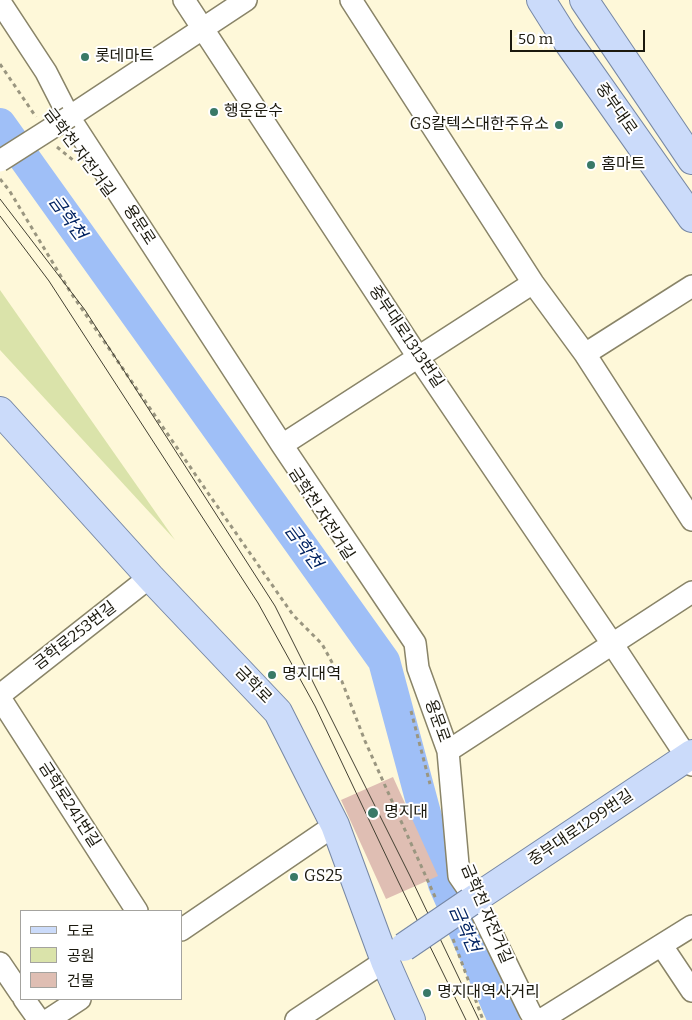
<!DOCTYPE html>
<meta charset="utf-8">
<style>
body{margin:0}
#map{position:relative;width:692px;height:1020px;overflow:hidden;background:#fef8d9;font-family:Bitter,"Noto Sans KR",serif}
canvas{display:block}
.legend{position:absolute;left:20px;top:910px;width:162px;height:90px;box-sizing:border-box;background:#fff;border:1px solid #a4a39f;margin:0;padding:6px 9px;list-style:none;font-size:15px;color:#1b190e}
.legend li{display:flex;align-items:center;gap:10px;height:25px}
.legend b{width:25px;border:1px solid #a4a39f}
.scale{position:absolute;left:510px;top:30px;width:135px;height:22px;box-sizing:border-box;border:2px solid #1b190e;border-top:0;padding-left:6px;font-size:15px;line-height:18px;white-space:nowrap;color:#1b190e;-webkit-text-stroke:4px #fff;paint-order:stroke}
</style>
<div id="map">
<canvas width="692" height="1020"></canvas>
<ul class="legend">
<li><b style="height:6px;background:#cbdbfa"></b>도로</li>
<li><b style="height:14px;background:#dae3aa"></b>공원</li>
<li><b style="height:14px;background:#dfbeb3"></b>건물</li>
</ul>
<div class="scale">50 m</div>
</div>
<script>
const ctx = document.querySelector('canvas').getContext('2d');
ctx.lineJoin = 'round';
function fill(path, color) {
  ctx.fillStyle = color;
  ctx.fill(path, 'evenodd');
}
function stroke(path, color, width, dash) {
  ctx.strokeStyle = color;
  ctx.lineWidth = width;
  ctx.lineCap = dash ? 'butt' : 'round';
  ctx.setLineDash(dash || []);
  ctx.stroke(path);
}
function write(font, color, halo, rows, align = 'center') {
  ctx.font = font + ' Bitter,"Noto Sans KR",serif';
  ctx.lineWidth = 4;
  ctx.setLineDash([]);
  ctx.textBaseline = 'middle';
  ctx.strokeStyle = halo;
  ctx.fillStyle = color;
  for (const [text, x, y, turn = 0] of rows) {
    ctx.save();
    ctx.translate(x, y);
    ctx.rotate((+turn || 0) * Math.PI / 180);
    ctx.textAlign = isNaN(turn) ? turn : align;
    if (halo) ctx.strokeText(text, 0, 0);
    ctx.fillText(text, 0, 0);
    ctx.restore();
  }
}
const green = new Path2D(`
 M0 290 175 540 0 350Z`);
const river = new Path2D(`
 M0 124 384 661 444 884 504 1020`);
const building = new Path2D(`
 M393 777 438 876 386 899 341 800Z`);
const path = new Path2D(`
 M0 64 36 117
 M57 147 73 160
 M0 179 9 190 71 293 208 493 293 615 322 644 341 679 365 741 436 899
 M411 711 430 784
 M453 939 483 1020`);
const minor = new Path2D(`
 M184 0 418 357 613 645 692 765
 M351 0 533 283 585 354 692 520
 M0 2 46 72 69 117 282 445 415 643 418 668 448 751 459 876 475 899 530 1012 535 1020
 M69 117 246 0
 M585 354 692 286
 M282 445 533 283
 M0 695 150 577
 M0 698 137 911
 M448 751 692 592
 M181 930 335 825
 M662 946 692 991
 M0 963 21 994
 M24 999 39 1020
 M48 1020 80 999
 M296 1020 385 961
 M541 1020 692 926`);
const major = new Path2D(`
 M541 0 563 35 692 218
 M584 0 692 160
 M0 411 150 577 278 712 335 825 385 961 411 1020
 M470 902 692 754`);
const tram = new Path2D(`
 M0 199 85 310 275 606 410 876 479 1020
 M0 216 49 281 258 603 315 706 398 881 466 1020`);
const minorBridge = new Path2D(`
 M0 161 69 117`);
const majorBridge = new Path2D(`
 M404 947 470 902`);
const markers = [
 [85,57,5,"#397967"],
 [214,112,5,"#397967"],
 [559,125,5,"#397967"],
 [591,165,5,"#397967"],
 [272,675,5,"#397967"],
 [373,813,6,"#397967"],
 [294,877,5,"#397967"],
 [427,993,5,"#397967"]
];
const poiNames = [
 ["롯데마트",95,57],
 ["행운운수",224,112],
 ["GS칼텍스대한주유소",549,125,"right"],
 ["홈마트",601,165],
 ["명지대역",282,675],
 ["명지대",384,813],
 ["GS25",304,877],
 ["명지대역사거리",437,993]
];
const streetNames = [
 ["중부대로",616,109,55],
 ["금학천 자전거길",79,153,53],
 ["용문로",139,225,57],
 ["중부대로1313번길",406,337,56],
 ["금학천 자전거길",321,514,57],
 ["금학로253번길",75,636,-38],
 ["금학로",253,685,46],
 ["용문로",437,721,70],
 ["금학로241번길",69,805,57],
 ["중부대로1299번길",581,828,-34],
 ["금학천 자전거길",486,914,67]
];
const waterNames = [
 ["금학천",67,218,54],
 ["금학천",303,547,54],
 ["금학천",464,929,66]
];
fill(green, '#dae3aa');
stroke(river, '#9fbff7', 32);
fill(building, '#dfbeb3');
stroke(minor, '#898468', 24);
stroke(major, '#7788a5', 30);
stroke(path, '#9a9680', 3, [4, 4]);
stroke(minor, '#fff', 21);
stroke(major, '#cbdbfa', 28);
stroke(tram, '#434032', 1);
stroke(minorBridge, '#898468', 24, []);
stroke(majorBridge, '#7788a5', 30, []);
stroke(minorBridge, '#fff', 21);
stroke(majorBridge, '#cbdbfa', 28);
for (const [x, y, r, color] of markers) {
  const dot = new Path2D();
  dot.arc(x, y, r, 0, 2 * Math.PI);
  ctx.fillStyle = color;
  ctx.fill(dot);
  stroke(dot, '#fff', 2);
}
write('16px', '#1b190e', '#fff', poiNames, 'left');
write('16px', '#1b190e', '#fff', streetNames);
write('italic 18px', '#032462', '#fff', waterNames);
</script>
